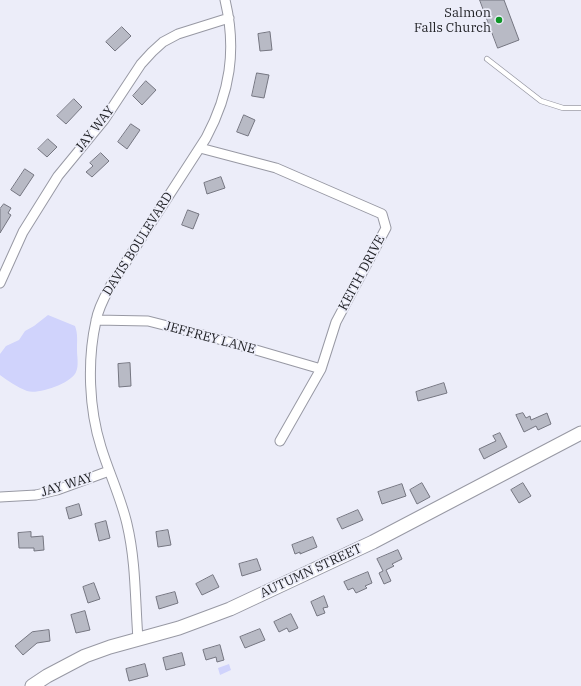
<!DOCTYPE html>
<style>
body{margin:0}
canvas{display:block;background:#ecedf9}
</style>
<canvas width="581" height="686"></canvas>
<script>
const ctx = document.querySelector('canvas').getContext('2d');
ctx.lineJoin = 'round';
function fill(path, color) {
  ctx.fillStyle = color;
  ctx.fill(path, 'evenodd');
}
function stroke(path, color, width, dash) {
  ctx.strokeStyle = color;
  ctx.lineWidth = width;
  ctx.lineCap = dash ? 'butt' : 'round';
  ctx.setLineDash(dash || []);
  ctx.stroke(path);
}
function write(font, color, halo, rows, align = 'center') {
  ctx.font = font + ' "IBM Plex Serif",serif';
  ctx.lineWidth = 3.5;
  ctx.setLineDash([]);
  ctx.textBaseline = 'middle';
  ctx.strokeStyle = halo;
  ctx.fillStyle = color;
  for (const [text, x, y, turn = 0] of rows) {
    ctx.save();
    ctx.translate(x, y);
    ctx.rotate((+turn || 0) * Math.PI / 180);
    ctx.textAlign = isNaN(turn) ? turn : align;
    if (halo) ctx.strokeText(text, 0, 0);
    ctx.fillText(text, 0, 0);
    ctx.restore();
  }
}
const water = new Path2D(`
 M48 315 75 326C78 334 77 341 77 350 77 356 79 366 76 372 72 383 38 395 27 391 17 387 8 381 0 375V354L6 346 19 340 25 331 34 326Z
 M229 664 231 670 220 675 218 668Z`);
const building = new Path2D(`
 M480 0H504L519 40 498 48Z
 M122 27 131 36 115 51 106 42Z
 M270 32 272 50 260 51 258 34Z
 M257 73 269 75 264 98 252 96Z
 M146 81 156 90 142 105 133 96Z
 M74 99 82 107 66 124 57 116Z
 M244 115 255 120 248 136 237 132Z
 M131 124 140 130 127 149 118 142Z
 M48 139 57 147 47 157 38 149Z
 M101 153 109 161 92 177 86 172 93 166 90 163Z
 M25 169 34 175 20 196 11 190Z
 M221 177 225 188 207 194 204 183Z
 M4 204 11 208 8 213 11 215 0 233V209Z
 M188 210 199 214 193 229 182 225Z
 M130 363 131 386 119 387 118 364Z
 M444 383 447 393 418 401 416 392Z
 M523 413 526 418 530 416 531 420 547 413 551 424 538 430 536 426 524 432 516 415Z
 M500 433 507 447 484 459 479 449 496 441 493 436Z
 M422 483 430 497 417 504 410 490Z
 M523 483 531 496 519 503 511 490Z
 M402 484 406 496 382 504 378 492Z
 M79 504 82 515 69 519 66 508Z
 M358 510 363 520 342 529 337 519Z
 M106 521 110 538 99 541 95 524Z
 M168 530 171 545 158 547 156 532Z
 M31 532V537L43 536 44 550 34 551V548H19L18 533Z
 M313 537 317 547 300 554V552L295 554 292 545Z
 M398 550 402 559 392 564 394 566 386 570 391 581 384 584 379 573 383 571 377 559Z
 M257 559 261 570 242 576 239 564Z
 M368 572 372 583 365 586 367 588 356 593 353 588 348 590 344 582Z
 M213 575 219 587 202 595 196 584Z
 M94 583 100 599 88 603 83 587Z
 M175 592 178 603 159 609 156 597Z
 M324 596 328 607 323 608 325 613 317 616 311 602Z
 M85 611 90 630 76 633 71 615Z
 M291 614 298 628 289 632 287 628 279 632 274 622Z
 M260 629 265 640 245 648 240 637Z
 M49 630 50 641 37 643 23 655 15 646 32 632Z
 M220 645 224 660 217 662 216 657 206 660 203 650Z
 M182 653 185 665 166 670 163 658Z
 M145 664 148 676 129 681 126 669Z`);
const lane = new Path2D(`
 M487 59 541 101 563 108H581`);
const street = new Path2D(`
 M200 148 276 168 382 214 386 228 336 322 321 369 280 441
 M0 283 23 232 58 176 104 120 141 64 152 52 163 42 178 34 229 18
 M96 320 148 321 215 338 321 369
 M0 497 36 495 57 490 109 471
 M138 639C135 600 136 562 127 524 121 498 109 473 101 447 89 409 87 361 96 321 98 308 105 296 111 285L206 138C230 93 237 50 225 0`);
const secondary = new Path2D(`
 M32 686 47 676 85 656 110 647 179 628 230 609 373 542 581 433`);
const markers = [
 [499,20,4,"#0f9528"]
];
const poiNames = [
 ["Salmon",491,13],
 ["Falls Church",491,28]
];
const streetNames = [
 ["JAY WAY",95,129,-52],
 ["DAVIS BOULEVARD",138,244,-58],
 ["KEITH DRIVE",362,273,-62],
 ["JEFFREY LANE",210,338,15],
 ["JAY WAY",67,485,-17],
 ["AUTUMN STREET",311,571,-25]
];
fill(water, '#d0d3fc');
fill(building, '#b8bac5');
stroke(building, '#757681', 1);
stroke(lane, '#9899a4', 6);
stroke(street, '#9899a4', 11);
stroke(secondary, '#9899a4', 15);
stroke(lane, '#fff', 4.5);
stroke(street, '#fff', 9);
stroke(secondary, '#fff', 13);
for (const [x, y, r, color] of markers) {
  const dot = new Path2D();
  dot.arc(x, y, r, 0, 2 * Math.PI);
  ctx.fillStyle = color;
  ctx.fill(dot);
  stroke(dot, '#ecedf9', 1.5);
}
write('13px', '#1e1f23', '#ecedf9', poiNames, 'right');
write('13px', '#1e1f23', '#ecedf9', streetNames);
</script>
